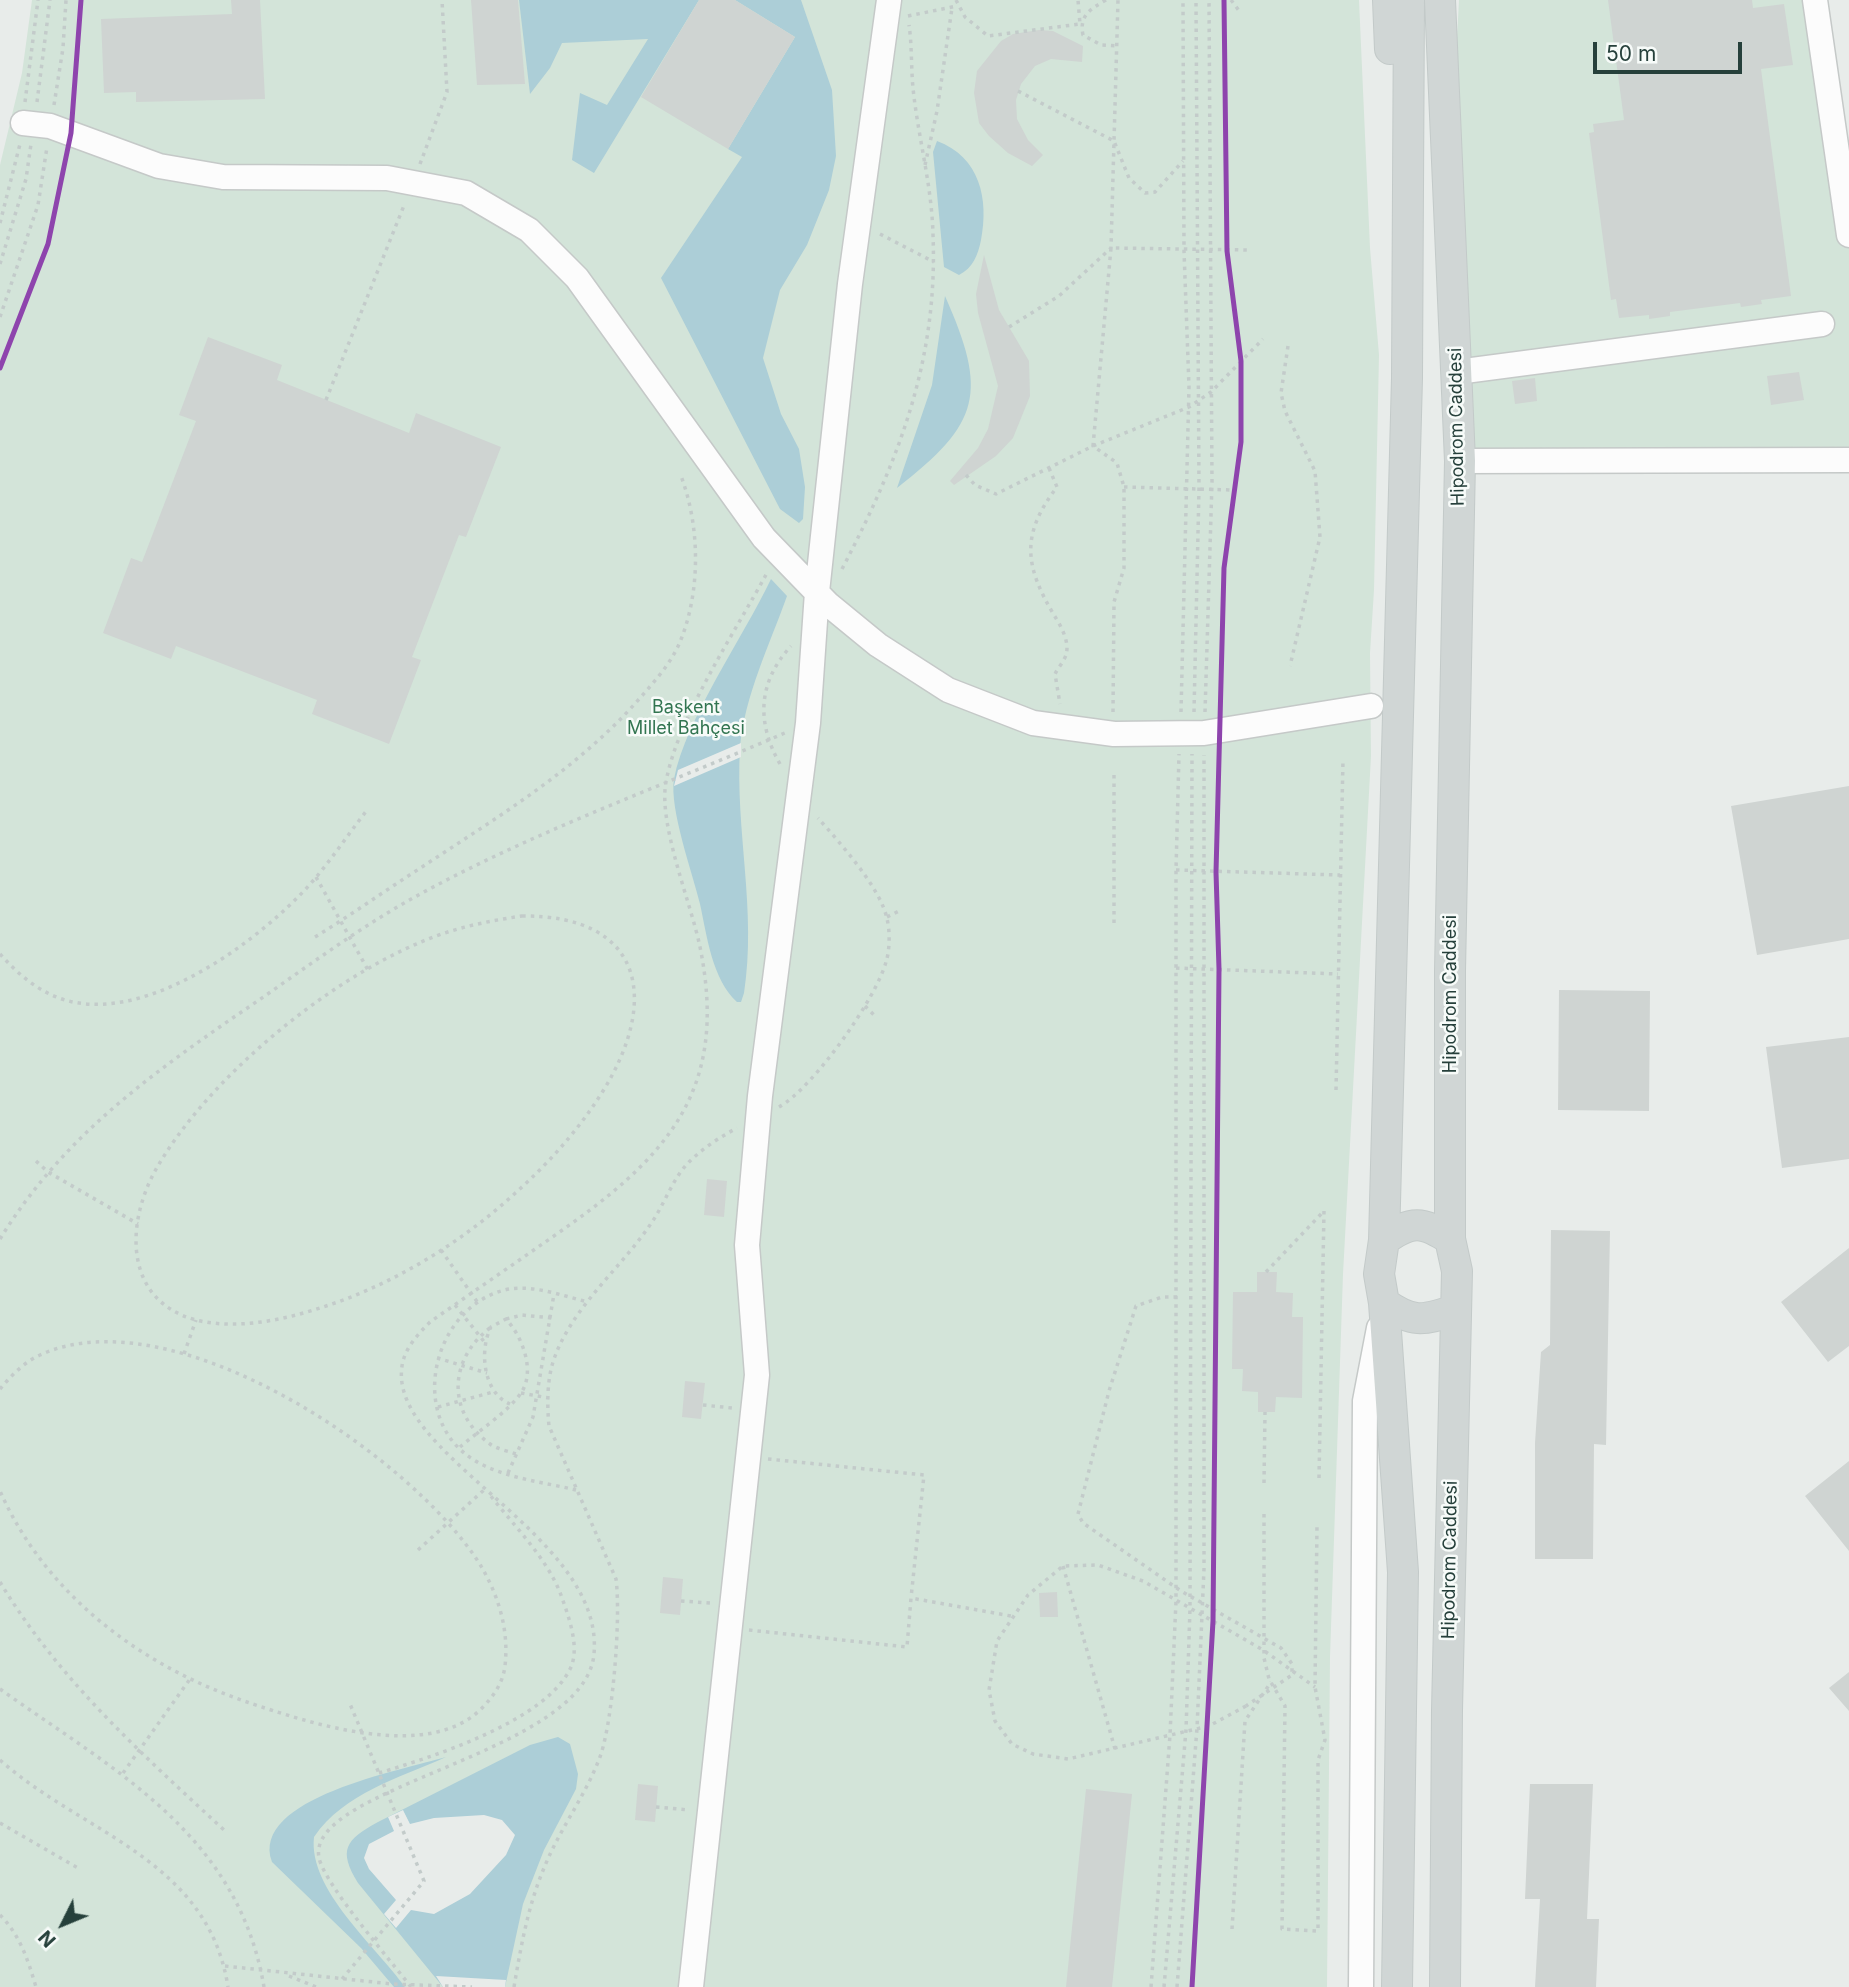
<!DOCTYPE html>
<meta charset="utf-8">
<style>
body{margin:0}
#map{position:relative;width:1849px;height:1987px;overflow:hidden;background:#e8ecea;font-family:Inter,sans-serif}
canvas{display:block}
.north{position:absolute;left:28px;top:1889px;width:70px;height:70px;-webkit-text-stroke:5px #f7fbf9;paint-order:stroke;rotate:227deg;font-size:19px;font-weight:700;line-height:28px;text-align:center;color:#26403b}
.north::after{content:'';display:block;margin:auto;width:24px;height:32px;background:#26403b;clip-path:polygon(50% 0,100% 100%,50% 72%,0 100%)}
.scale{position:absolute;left:1593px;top:42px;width:149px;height:32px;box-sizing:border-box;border:4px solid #26403b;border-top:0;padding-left:9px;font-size:21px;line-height:24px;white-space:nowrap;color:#26403b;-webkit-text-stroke:5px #f7fbf9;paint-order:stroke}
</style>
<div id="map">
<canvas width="1849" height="1987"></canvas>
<div class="north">N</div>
<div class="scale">50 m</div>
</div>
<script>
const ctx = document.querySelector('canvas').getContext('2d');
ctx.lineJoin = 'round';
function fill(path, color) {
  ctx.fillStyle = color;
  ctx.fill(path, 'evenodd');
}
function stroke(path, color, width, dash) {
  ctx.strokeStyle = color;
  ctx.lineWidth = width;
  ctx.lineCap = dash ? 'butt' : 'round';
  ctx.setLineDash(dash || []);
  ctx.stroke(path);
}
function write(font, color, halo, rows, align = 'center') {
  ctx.font = font + ' Inter,sans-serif';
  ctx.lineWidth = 5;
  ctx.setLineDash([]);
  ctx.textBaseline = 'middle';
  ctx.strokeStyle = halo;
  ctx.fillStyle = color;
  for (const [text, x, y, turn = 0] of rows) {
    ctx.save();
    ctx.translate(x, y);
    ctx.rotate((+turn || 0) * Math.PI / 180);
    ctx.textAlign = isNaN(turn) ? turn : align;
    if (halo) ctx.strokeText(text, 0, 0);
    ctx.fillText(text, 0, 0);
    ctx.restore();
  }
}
const green = new Path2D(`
 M32 0H1359L1370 248 1379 355 1374 590 1370 653 1371 756 1343 1274 1330 1657 1327 1987H0V165L22 73Z
 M1459 0H1815L1849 235V460L1460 461 1450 171Z`);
const water = new Path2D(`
 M519 0H699L594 173 572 160 580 93 607 105 648 39 562 43 550 68 530 94Z
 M735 0H801L832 90 836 156 829 190 807 245 780 290 763 358 781 414 799 449 805 487 803 519 799 523 780 509 661 278 742 157 728 149 795 37Z
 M937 141C980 157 989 199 981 240 978 255 973 268 959 275L944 267 933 152Z
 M945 296C988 393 981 423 897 488L932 385Z
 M771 579 787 596C770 644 744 697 740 748 735 830 757 911 744 993L741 1002H737C712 979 707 936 700 904 693 874 669 809 674 779 686 718 743 638 771 579Z
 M558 1737 570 1744 578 1774 576 1789 544 1850 523 1904 505 1987H443L358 1883C338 1850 345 1840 378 1822L530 1745Z
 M446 1757C399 1778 344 1793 314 1837 308 1890 376 1946 405 1987H394L361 1948 272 1862C249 1798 403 1770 446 1757Z`);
const pier = new Path2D(`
 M741 743V757L674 786 678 770Z
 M403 1810 410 1824 434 1818 484 1815 502 1820 515 1835 506 1855 470 1894 434 1914 411 1910 396 1928 384 1914 396 1900 369 1869 364 1858 369 1844 394 1831 388 1817Z
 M436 1976 506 1980 505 1987H443Z`);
const building = new Path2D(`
 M231 0H260L265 99 136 102V92L104 93 101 19 232 14Z
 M471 0H518L525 84 477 85Z
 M699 0H735L795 37 728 149 641 97Z
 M1608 0H1752L1753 8 1784 4 1793 65 1761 69 1791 296 1761 300 1762 304 1741 307 1740 303 1670 312V316L1649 319V315L1619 318 1616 299 1611 300 1589 133 1594 132 1593 124 1624 120Z
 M1039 30 1053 31 1083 46 1082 62 1051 59 1035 66 1021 84 1016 100 1017 119 1028 140 1043 155 1032 166 1008 153 989 136 979 123 974 93 977 71 1001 41 1013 34Z
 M984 255 999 310 1029 361 1030 396 1013 438 996 456 954 485 950 481 978 448 988 429 998 386 978 313 976 294Z
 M208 337 282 365 277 380 409 433 416 413 501 447 466 537 459 535 412 657 421 660 389 744 312 714 317 700 176 646 171 659 103 633 131 558 142 562 196 421 179 415Z
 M1799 372 1804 400 1771 405 1767 376Z
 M1535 378 1537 401 1515 404 1512 381Z
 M1849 786V939L1757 955 1731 806Z
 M1559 990 1650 991 1649 1111 1558 1110Z
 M1849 1037V1159L1782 1168 1766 1047Z
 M707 1179 727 1181 724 1217 704 1215Z
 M1551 1230 1610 1231 1606 1445 1594 1444 1593 1559H1535V1443L1541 1352 1550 1345Z
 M1849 1248V1346L1828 1362 1781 1302Z
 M1257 1272H1277L1276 1292 1293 1293 1292 1317H1303L1302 1398 1276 1397 1275 1412H1258V1392L1242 1391 1243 1369H1232L1233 1292H1257Z
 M685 1381 705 1383 701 1419 682 1417Z
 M1849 1461V1551L1805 1496Z
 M663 1577 683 1579 680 1615 660 1613Z
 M1057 1592 1058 1617H1040L1039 1593Z
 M1849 1672V1711L1829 1688Z
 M638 1784 658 1786 655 1822 635 1820Z
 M1530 1784H1593L1587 1919H1599L1596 1987H1535L1540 1899H1525Z
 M1086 1789 1132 1794 1112 1987H1066Z`);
const path = new Path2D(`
 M956 0 965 17 988 36 1080 24 1078 0
 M1106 0C1090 9 1079 16 1083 35L1101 45 1118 46
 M1231 0 1240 12
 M908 16 957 6
 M1018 91 1114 141 1129 178 1145 193 1155 192 1183 161
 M25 102 38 0
 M37 102 50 0
 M54 105 63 48 66 0
 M420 164 447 92 442 0
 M925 165 937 111 952 8
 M0 223 20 144
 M880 234 934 262
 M0 264 26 179 31 144
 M0 317 38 205 47 147
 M1009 327 1059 296 1111 248 1118 0
 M1288 346 1281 393 1285 411 1315 471 1320 537 1290 666
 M326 400 405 203
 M1049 468 1057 487C1021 534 1024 565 1054 615 1061 626 1070 642 1066 655 1064 661 1058 668 1055 674L1060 704
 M966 475 975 485 996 494 1093 446 1189 407 1211 392 1263 339
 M1124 487 1233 490
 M842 569C899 460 938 360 933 235 932 186 918 137 913 88 911 67 912 45 909 25
 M1113 712 1114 602 1124 568V487L1117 463 1093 446 1111 248 1248 250
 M1181 712 1189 387 1184 251 1183 0
 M1194 712 1199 488 1196 0
 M1205 712 1212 482 1209 0
 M780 764C756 722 758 682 791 646
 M1176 870 1340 875
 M316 877 368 970
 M522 916C643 915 660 999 603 1091 578 1131 547 1165 512 1196 458 1245 390 1286 320 1308 283 1320 236 1330 196 1320 125 1301 125 1226 155 1171 206 1080 325 982 421 942 453 928 488 921 522 916Z
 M887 917 901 910
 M1114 923V770
 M315 937C351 915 386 890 422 867 499 816 578 769 640 698 655 681 671 663 680 642 701 591 700 526 681 476
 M0 954C17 973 35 989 59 998 138 1027 246 950 299 896 325 870 345 838 368 809
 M1176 968 1338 974
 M865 1006 877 1018
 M1336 1090 1343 760
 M779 1107C813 1088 876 999 886 962 890 950 890 930 887 919 881 888 839 842 818 818
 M36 1161 48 1172 138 1224
 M0 1239C61 1140 143 1080 237 1015 295 976 352 932 413 898 532 832 663 786 787 732
 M441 1250 478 1303
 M1266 1272 1323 1212
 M455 1305 486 1344
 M506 1319 522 1315 552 1318
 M490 1328C449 1359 446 1412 490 1444 497 1449 508 1451 516 1454
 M184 1354 196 1320
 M437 1358 487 1373
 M0 1389C11 1376 24 1362 40 1355 172 1294 413 1456 481 1566 499 1597 509 1630 505 1666 503 1682 495 1694 484 1706 431 1764 309 1723 247 1702 141 1666 46 1595 0 1491
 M521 1393 549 1398
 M703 1405 732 1408
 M438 1407 493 1392
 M460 1447C477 1432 508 1412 521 1393 536 1371 522 1336 506 1319L491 1327C479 1350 483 1393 510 1404
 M768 1459 924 1475 911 1598
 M508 1473 533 1417 554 1294
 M1319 1478 1324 1211
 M1264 1483 1265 1412
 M576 1490C543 1482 503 1478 474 1460 405 1418 433 1304 509 1289 535 1285 563 1296 588 1302
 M1264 1514V1658L1269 1679 1285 1706 1282 1929 1318 1931V1760L1325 1740 1315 1687 1317 1525
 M418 1550 485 1489
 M1063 1566 1115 1749
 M0 1582C59 1680 141 1753 224 1830
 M681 1601 710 1603
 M749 1630 907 1647 911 1598 1011 1616
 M0 1689C115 1771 238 1834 264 1987
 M1246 1706 1209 1726 1068 1759 1033 1754 1012 1744 995 1721 989 1690 997 1641 1028 1595 1063 1566 1098 1565 1143 1581 1263 1650 1315 1687
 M0 1760C83 1834 208 1859 228 1987
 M123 1773 190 1679
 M379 1773C432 1757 547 1721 571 1667 580 1646 568 1615 561 1595 547 1558 514 1526 490 1495
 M656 1807 689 1810
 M0 1823 78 1868
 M0 1915C20 1935 28 1960 36 1987
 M1232 1929 1245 1721 1271 1682
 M225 1966 392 1984 472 1987
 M289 1976 316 1987
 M342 1979 424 1881 350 1704
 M411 1987C391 1961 325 1885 319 1858 305 1786 585 1754 594 1654 605 1532 380 1454 403 1361 407 1346 419 1333 430 1322 470 1294 511 1266 551 1238 664 1160 730 1094 700 947 691 903 658 824 666 782 677 719 735 632 767 573
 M514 1987C521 1946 528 1906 544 1868 560 1828 587 1794 601 1754 613 1717 621 1617 616 1579L549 1426C547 1406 547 1381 553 1362 571 1307 621 1269 652 1222 665 1203 673 1178 689 1162 703 1148 720 1137 737 1128
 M1151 1987 1170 1735 1176 1601V870L1179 754
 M1164 1987 1186 1730 1190 1608 1192 754
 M1177 1987 1197 1728 1204 1569V755`);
const minor = new Path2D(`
 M1815 0 1849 235
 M23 123 50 126 159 166 223 177 387 178 466 193 529 230 577 278 764 538 828 604 878 645 948 690 1033 723 1114 734 1204 733 1371 706
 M1457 372 1822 324
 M1460 461 1849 460
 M691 1987 757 1375 747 1245 760 1096 808 723 817 592 850 284 889 0
 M1361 1987 1365 1401 1379 1328`);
const major = new Path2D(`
 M1388 0 1390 49
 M1440 0 1460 461 1450 971V1239L1457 1271 1447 1710 1445 1987
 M1384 1240C1412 1220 1422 1221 1450 1239
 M1384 1303C1412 1323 1423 1321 1454 1310
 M1397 1987 1403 1572 1384 1303 1379 1274 1384 1240 1407 378 1409 0`);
const pathBridge = new Path2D(`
 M1177 1297H1162L1136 1306 1109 1391 1078 1514 1083 1523 1181 1591 1281 1648 1292 1664V1675L1246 1706`);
const tram1 = new Path2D(`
 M0 368 48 244 71 133 81 0
 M1192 1987 1213 1621 1219 969 1216 872 1224 568 1241 442V361L1227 251 1224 0`);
const streetNames = [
 ["Hipodrom Caddesi",1457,427,-91],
 ["Hipodrom Caddesi",1451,994,-90],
 ["Hipodrom Caddesi",1450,1560,-89]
];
const parkNames = [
 ["Başkent",686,708],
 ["Millet Bahçesi",686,729]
];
fill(green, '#d3e4d9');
fill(water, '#acced7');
fill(pier, '#e8ecea');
fill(building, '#cfd4d2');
stroke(minor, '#c5c9c8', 27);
stroke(major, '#c3cac9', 32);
stroke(path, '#c3cbca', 3.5, [3.5, 5]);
stroke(minor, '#fcfcfc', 24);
stroke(major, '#d0d6d5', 30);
stroke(pathBridge, '#c3cbca', 3.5, [3.5, 5]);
stroke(tram1, '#8e44ad', 5);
write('18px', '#26403b', '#f7fbf9', streetNames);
write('18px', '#327551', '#f7fbf9', parkNames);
</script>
